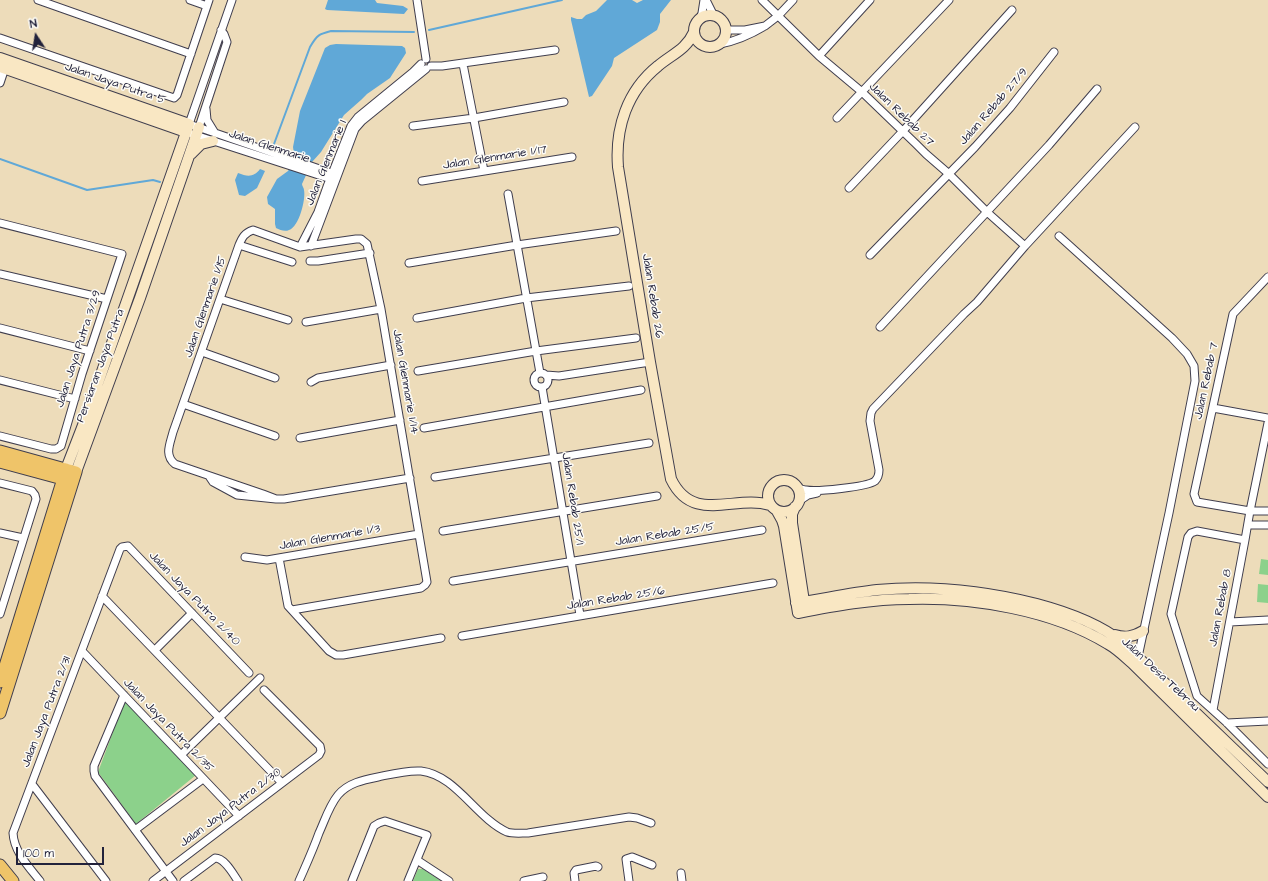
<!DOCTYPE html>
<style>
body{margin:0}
#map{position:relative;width:1268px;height:881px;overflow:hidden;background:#eddcba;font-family:"Architects Daughter",sans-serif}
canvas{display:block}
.north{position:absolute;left:16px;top:16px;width:40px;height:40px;-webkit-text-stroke:3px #fdfcf7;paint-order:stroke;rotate:348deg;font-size:11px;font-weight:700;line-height:16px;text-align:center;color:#22223b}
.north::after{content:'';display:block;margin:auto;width:14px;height:18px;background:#22223b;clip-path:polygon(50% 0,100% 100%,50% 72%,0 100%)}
.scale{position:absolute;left:16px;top:847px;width:88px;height:18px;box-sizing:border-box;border:2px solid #22223b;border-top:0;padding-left:5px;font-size:12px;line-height:14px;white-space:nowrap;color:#22223b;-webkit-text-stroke:3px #fdfcf7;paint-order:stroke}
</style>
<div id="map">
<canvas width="1268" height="881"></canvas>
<div class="north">N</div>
<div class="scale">100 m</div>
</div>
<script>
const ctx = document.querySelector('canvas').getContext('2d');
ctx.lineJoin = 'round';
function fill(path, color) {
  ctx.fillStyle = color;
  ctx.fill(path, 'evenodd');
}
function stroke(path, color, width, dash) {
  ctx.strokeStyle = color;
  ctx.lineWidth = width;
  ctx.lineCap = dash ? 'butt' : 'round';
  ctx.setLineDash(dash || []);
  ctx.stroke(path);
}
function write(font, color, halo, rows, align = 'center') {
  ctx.font = font + ' "Architects Daughter",sans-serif';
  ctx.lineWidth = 3;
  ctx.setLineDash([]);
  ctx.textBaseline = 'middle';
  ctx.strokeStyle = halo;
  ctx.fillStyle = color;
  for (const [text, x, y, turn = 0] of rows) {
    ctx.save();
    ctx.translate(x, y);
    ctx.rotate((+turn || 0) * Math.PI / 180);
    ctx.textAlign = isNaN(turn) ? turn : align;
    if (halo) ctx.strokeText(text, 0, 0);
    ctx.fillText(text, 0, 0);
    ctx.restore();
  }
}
const green = new Path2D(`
 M1261 559 1268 560V575L1259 574Z
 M1258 584 1268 585V603L1257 602Z
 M126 702 196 775 136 824 98 772 123 705Z
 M418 869H423L441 881H413Z`);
const water = new Path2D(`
 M328 0H375L377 3 403 6 408 9 404 14 327 10 325 9Z
 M607 0H632L637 3 643 0H671L660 14V22L657 30 614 58 612 66 592 96 589 97 571 20V17L577 19H582L586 15 596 11Z
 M336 44 402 46 405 48 406 53 390 78 367 94 361 100 344 115 321 152 312 162 302 184C302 186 304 188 304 190 306 199 299 227 289 230 285 232 280 230 276 228L275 224V209L268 204 267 197 277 179 288 171 290 167 294 154 293 147 300 111 325 48 330 45Z
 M260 169 265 171 257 188 245 196 239 195 235 180 238 173C248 177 254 177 260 169Z`);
const stream = new Path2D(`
 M429 30 562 0
 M274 144 310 47C317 35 319 34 331 31L414 32
 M0 159 87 190 153 180 160 182`);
const street = new Path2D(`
 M38 0 191 54
 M190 0 207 6
 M232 0 189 124 337 175
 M417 0 426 59
 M706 0 714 16
 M762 0 819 56 862 92 916 144 926 154 949 174 987 212 1025 246
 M700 19 702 13 704 0
 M765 26 778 16 793 0
 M0 38 174 98 177 95 209 0
 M720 44C737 41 750 35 765 26L745 30H726
 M819 56 870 0
 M463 64 484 171
 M431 66H442L555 50
 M0 83 6 65
 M206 109 207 120 215 133
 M837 118 949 0
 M413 126 474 118 564 102
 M199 127 227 42 224 34 221 30
 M192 134 334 180
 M422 181 572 157
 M849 188 903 131 1012 10
 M508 194 540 373
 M0 223 122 254 82 374 61 446 56 449H51L0 436
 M1059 236 1172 338 1187 354 1194 366 1195 381 1169 513 1138 657 1136 658
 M239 245 292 262
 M311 246 355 129 362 121 426 69
 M300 247 318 212 328 184 351 126 358 117 413 72 421 64
 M870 255 975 147 1010 108 1054 52
 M310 261H318L370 253
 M409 263 517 245 616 231
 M0 274 107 299
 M1268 277 1233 314 1194 494 1197 502 1250 511H1268
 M220 299 288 320
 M417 318 526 298 629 286
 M306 322 381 309
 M880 327 1049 145 1097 89
 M0 328 90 351
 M202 352 275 378
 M418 371 536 351 636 338
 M534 380a7 7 0 1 1 14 0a7 7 0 1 1-14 0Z
 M546 375 559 376 650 362
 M0 380 75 399
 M311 382 318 378 391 365
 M542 387 580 615
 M183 404 275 436
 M1213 408 1268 418
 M424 428 641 390
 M300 438 400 420
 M209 476 213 482 237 495 276 499H284L410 478
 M435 477 649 443
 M0 483 32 491 35 495 36 499 0 614
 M797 487C800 489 803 490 806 490 816 492 867 487 875 481 878 478 879 474 879 470L870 421 871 413 873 409 964 314 977 302 1025 246 1135 127
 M276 499 263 494 175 464C164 455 170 444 173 432L239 245C242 238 244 233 253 230L300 247 356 239H361L367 244 381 309 427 582 425 585 421 588 292 610
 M799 501 808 495 817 493
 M1248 525H1268
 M443 531 657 496
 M0 533 23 538
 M1245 540 1197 531 1191 533 1188 537 1171 614 1197 696 1227 723 1268 764
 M245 557 267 560 419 534
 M279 558 288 606 329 651 336 655H343L441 638
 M453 581 762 530
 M102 596 282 783
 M1230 622 1268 620
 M462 636 773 583
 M155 650 192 613
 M82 651 239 816
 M124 695 94 766V771L95 776 173 881
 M1213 710 1245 540 1250 511 1268 423
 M1227 723 1268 721
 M181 755 260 678
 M32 784 106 881
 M135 830 203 779
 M417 860 449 881
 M681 873 682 881
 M40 881C29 867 14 852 13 833L120 549 122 547 128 546 249 673
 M153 881 319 755 321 751 320 746 264 690
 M184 881 215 858C225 858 233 874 238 881
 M299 881C306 865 313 850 319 833 325 820 329 806 338 795 348 783 363 780 378 777 392 774 407 770 421 771 456 775 476 818 507 832 513 834 521 833 528 833L629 817 637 818 651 823
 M352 881 374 826 379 823 385 821 427 835 408 881
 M524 881 543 877
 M575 881 574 873 576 870 596 866 598 867
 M629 881 626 859 632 857 652 865`);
const secondary = new Path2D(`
 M694 31a16 16 0 1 1 32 0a16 16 0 1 1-32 0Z
 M694 32C686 50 672 54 658 66 627 91 615 128 618 167L650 362 671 479C693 525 735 494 770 505
 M0 58 189 124 85 420 66 469
 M0 67 186 132
 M191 154 201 144 213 141
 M76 472 140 298 199 127
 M768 496a16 16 0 1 1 32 0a16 16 0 1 1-32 0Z
 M795 507 792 514V523L805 608
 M777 511 782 520 784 526 798 613C834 606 872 599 909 599 973 597 1053 610 1108 644 1117 649 1124 656 1132 663L1268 797
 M796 603C823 599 850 593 877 590 931 585 985 591 1037 604 1067 612 1098 623 1122 642L1268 782
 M1115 635C1125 638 1133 637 1143 631`);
const primary = new Path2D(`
 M0 451 76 472 0 713
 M0 462 70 481
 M0 682 66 469
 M0 865 13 881`);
const streetNames = [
 ["Jalan Jaya Putra 5",115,84,19],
 ["Jalan Rebab 27/9",994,107,-49],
 ["Jalan Rebab 27",901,115,44],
 ["Jalan Glenmarie",269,147,18],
 ["Jalan Glenmarie 1/17",495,158,-9],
 ["Jalan Glenmarie 1",327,163,-68],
 ["Jalan Rebab 26",652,296,81],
 ["Jalan Glenmarie 1/15",206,307,-71],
 ["Jalan Jaya Putra 3/29",79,349,-72],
 ["Persiaran Jaya Putra",101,366,-70],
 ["Jalan Rebab 7",1207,381,-78],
 ["Jalan Glenmarie 1/14",405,382,80],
 ["Jalan Rebab 25/1",572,499,81],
 ["Jalan Rebab 25/5",665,535,-9],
 ["Jalan Glenmarie 1/3",330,538,-10],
 ["Jalan Jaya Putra 2/40",194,599,46],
 ["Jalan Rebab 25/6",616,599,-9],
 ["Jalan Rebab 8",1221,608,-79],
 ["Jalan Desa Tebrau",1160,675,43],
 ["Jalan Jaya Putra 2/31",47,712,-69],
 ["Jalan Jaya Putra 2/35",168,726,46],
 ["Jalan Jaya Putra 2/30",231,808,-37]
];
fill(green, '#8cd18b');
fill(water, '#60a8d7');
stroke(stream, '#60a8d7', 2);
stroke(street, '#403e4e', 9);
stroke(secondary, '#403e4e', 12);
stroke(primary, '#403e4e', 13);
stroke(street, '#fff', 7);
stroke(secondary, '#f9e7c3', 10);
stroke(primary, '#efc469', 11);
write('12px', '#22223b', '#fdfcf7', streetNames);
</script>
